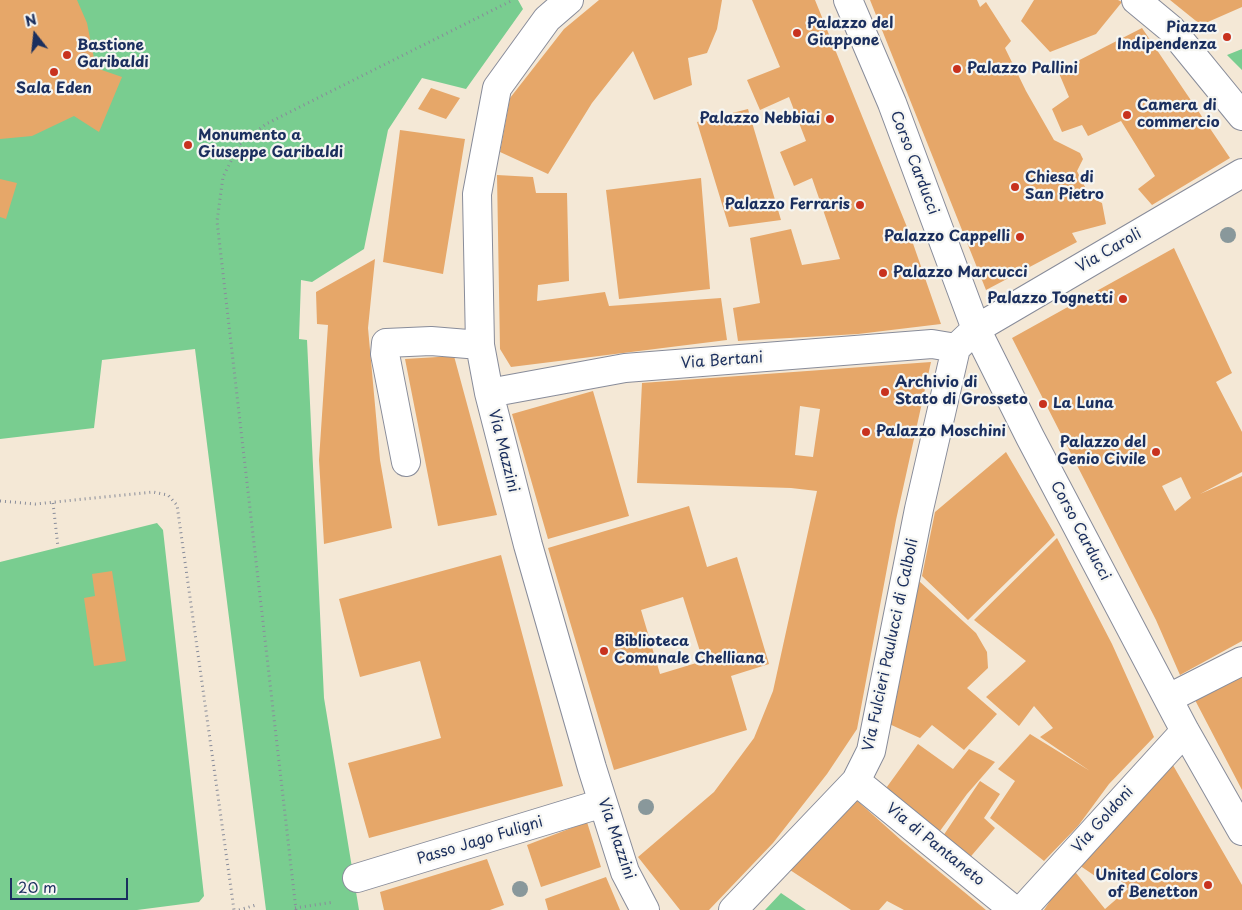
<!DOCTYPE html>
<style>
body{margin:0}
#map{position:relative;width:1242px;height:910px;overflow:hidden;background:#f4e8d6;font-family:"Playpen Sans",sans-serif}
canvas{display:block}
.north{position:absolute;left:10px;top:10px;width:50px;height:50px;-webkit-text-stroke:4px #f6f6f2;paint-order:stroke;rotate:344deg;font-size:14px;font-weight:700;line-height:20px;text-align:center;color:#1b2f5e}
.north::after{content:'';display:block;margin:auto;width:18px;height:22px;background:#1b2f5e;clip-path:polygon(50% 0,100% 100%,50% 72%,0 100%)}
.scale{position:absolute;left:10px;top:878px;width:118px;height:22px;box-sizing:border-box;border:2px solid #1b2f5e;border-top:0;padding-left:6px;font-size:15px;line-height:18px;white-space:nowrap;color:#1b2f5e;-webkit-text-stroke:4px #f6f6f2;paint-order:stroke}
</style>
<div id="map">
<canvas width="1242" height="910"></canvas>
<div class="north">N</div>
<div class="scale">20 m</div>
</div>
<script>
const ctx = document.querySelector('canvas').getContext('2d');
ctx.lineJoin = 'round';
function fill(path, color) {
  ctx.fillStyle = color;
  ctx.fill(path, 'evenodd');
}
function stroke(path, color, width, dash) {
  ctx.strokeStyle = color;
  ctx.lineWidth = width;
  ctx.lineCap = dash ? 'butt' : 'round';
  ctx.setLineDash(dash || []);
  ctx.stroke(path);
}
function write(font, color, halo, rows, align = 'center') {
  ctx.font = font + ' "Playpen Sans",sans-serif';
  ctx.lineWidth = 4.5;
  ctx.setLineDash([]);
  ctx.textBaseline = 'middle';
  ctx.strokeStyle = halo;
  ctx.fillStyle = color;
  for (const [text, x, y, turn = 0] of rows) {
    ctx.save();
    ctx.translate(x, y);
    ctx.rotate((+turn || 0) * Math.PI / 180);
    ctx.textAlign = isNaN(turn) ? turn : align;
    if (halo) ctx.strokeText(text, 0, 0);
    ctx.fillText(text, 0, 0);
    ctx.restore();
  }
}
const green = new Path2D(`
 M0 0H518L523 9 466 89 422 78 388 130 364 249 312 282 301 280 299 339 307 340 324 698 359 910H266L195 349 102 360 94 428 0 439Z
 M1242 49V70L1227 55Z
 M157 523 163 530 204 896 199 902 137 910H0V562Z
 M781 893 806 910H765Z`);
const building = new Path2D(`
 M0 0H77L87 23 96 68 122 77 99 132 74 116 32 136 0 139Z
 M599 0H722L717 29 707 53 688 58 692 85 654 100 633 51 592 103 548 174 500 152 510 98 564 29Z
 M752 0H815L909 232 941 324 858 334 738 341 733 308 760 303 750 238 791 229 802 265 840 259 812 178 794 186 780 152 806 141 789 97 760 110 747 80 780 67Z
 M870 0H977L980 7 986 2 1011 41 1005 48 1026 91 1054 140 1080 153 1083 159 1077 171 1090 197 1102 203 1106 224 1072 233 1077 242 986 290Z
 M1034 0H1118L1122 2 1096 34 1050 52 1021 21Z
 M1170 0H1242V7L1201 25Z
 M1142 28 1230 158 1152 205 1138 189 1155 176 1121 121 1088 136 1082 125 1062 132 1052 109 1069 97 1058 71Z
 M431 88 460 98 446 119 418 109Z
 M748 109 781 220 729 227 697 122Z
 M400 130 465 139 443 274 383 262Z
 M497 175 533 177 536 193H567L569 281 538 285 537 301 605 292 609 306 721 298 727 340 511 367 500 349Z
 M701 178 710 289 619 299 606 190Z
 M0 179 17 183 6 219 0 217Z
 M1174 248 1232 373 1216 382 1242 432V472L1200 494 1242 476V641L1180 675 1156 620 1012 338ZM1181 477 1191 498 1175 511 1162 486Z
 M375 259 368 328 380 460 392 528 324 544 319 460 328 325 317 324 316 292Z
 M454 356 497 515 438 526 405 359Z
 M931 362 896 520 857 729 827 774 773 843 709 910H680L638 857 714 792 754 738 773 691 817 491 791 488 637 483 642 383ZM800 406 820 409 813 457 795 455Z
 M593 391 629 516 548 539 512 414Z
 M1006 452 1055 535 968 620 922 576 935 512Z
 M689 506 707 567 737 557 769 664 731 676 747 730 614 770 548 548ZM683 597 703 661 660 674 641 610Z
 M1057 538 1112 644 1154 737 1109 784 1078 826 1044 861 990 818 1015 781 998 769 1030 734 1090 771 1040 737 1053 728 1034 706 1019 726 986 697 1026 661 974 620Z
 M501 555 563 786 369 838 348 763 441 738 420 661 360 677 339 599Z
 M112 571 126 661 94 666 84 598 95 596 92 574Z
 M919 581 976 633 987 652 988 668 967 688 997 714 964 750 932 725 920 738 887 723Z
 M1242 676V790L1195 700Z
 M918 744 953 769 969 749 995 762 967 794 937 835 884 791Z
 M1170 760 1242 885V910H1044L1072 868 1105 909 1128 889 1120 880 1109 874 1101 880 1076 863Z
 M980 781 1000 794 984 818 995 828 967 861 941 839Z
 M853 797 901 840 986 910H904L887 901 879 910H851L790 870Z
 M587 822 601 867 541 887 527 845Z
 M487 859 504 905 490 910H384L380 892Z
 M606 877 620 910H548L545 899Z`);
const path = new Path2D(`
 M0 501 35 504 153 492 168 495 177 505 234 910
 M53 503 58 547
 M295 908 334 902
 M239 910 256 905
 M296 910 217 221 223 177 239 145 266 124 513 0`);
const street = new Path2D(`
 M569 0 547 19 497 88 477 194 480 345 489 393 528 545 592 768 625 872 645 910
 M848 0 892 103 976 329 1030 437 1185 731 1242 831
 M1136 0 1171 29 1242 116
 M489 393 625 368 932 344 956 348
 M406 462 385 354 386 343 431 341 480 345
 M1169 698 1242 661
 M856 781 1014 910
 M357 878 603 803
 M733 910 856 781 871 751 919 509 956 348 976 329 1242 173
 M1022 910 1185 731`);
const trees = [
 [1228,235],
 [646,807],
 [520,889]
];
const markers = [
 [797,33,5,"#c8321e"],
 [1227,37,5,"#c8321e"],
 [67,55,5,"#c8321e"],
 [957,69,5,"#c8321e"],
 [54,72,5,"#c8321e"],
 [1127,115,5,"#c8321e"],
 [830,119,5,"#c8321e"],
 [188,145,5,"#c8321e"],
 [1015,187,5,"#c8321e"],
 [860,205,5,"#c8321e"],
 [1020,237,5,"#c8321e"],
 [883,273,5,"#c8321e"],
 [1123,299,5,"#c8321e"],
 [885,392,5,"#c8321e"],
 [1043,404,5,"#c8321e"],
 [866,432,5,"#c8321e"],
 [1156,452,5,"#c8321e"],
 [604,651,5,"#c8321e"],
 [1208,885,5,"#c8321e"]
];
const poiNames = [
 ["Palazzo del",807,24],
 ["Giappone",807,41],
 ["Piazza",1217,28,"right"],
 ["Indipendenza",1217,45,"right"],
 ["Bastione",77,46],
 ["Garibaldi",77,63],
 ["Palazzo Pallini",967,69],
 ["Sala Eden",54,89,"center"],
 ["Camera di",1137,106],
 ["commercio",1137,123],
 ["Palazzo Nebbiai",820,119,"right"],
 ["Monumento a",198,136],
 ["Giuseppe Garibaldi",198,153],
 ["Chiesa di",1025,178],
 ["San Pietro",1025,195],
 ["Palazzo Ferraris",850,205,"right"],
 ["Palazzo Cappelli",1010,237,"right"],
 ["Palazzo Marcucci",893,273],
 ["Palazzo Tognetti",1113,299,"right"],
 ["Archivio di",895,383],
 ["Stato di Grosseto",895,400],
 ["La Luna",1053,404],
 ["Palazzo Moschini",876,432],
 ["Palazzo del",1146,443,"right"],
 ["Genio Civile",1146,460,"right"],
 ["Biblioteca",614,642],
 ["Comunale Chelliana",614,659],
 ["United Colors",1198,876,"right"],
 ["of Benetton",1198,893,"right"]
];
const streetNames = [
 ["Corso Carducci",914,163,69],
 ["Via Caroli",1109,251,-30],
 ["Via Bertani",722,361,-4],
 ["Via Mazzini",503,451,76],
 ["Corso Carducci",1080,531,62],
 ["Via Fulcieri Paulucci di Calboli",891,645,-78],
 ["Via Goldoni",1103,820,-48],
 ["Via Mazzini",616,839,71],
 ["Passo Jago Fuligni",480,841,-17],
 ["Via di Pantaneto",935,845,39]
];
fill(green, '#79cd90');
fill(building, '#e6a769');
stroke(street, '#888c9a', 30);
stroke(path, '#888c9a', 3, [1, 4]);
stroke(street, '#fff', 28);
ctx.fillStyle = '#89989b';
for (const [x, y] of trees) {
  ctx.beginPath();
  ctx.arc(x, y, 8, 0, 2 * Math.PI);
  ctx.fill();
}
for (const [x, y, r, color] of markers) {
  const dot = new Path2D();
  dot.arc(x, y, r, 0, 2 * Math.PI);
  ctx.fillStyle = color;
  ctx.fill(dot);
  stroke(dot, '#f6f6f2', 2);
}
write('bold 15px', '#1b2f5e', '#f6f6f2', poiNames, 'left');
write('15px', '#1b2f5e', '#f6f6f2', streetNames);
</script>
